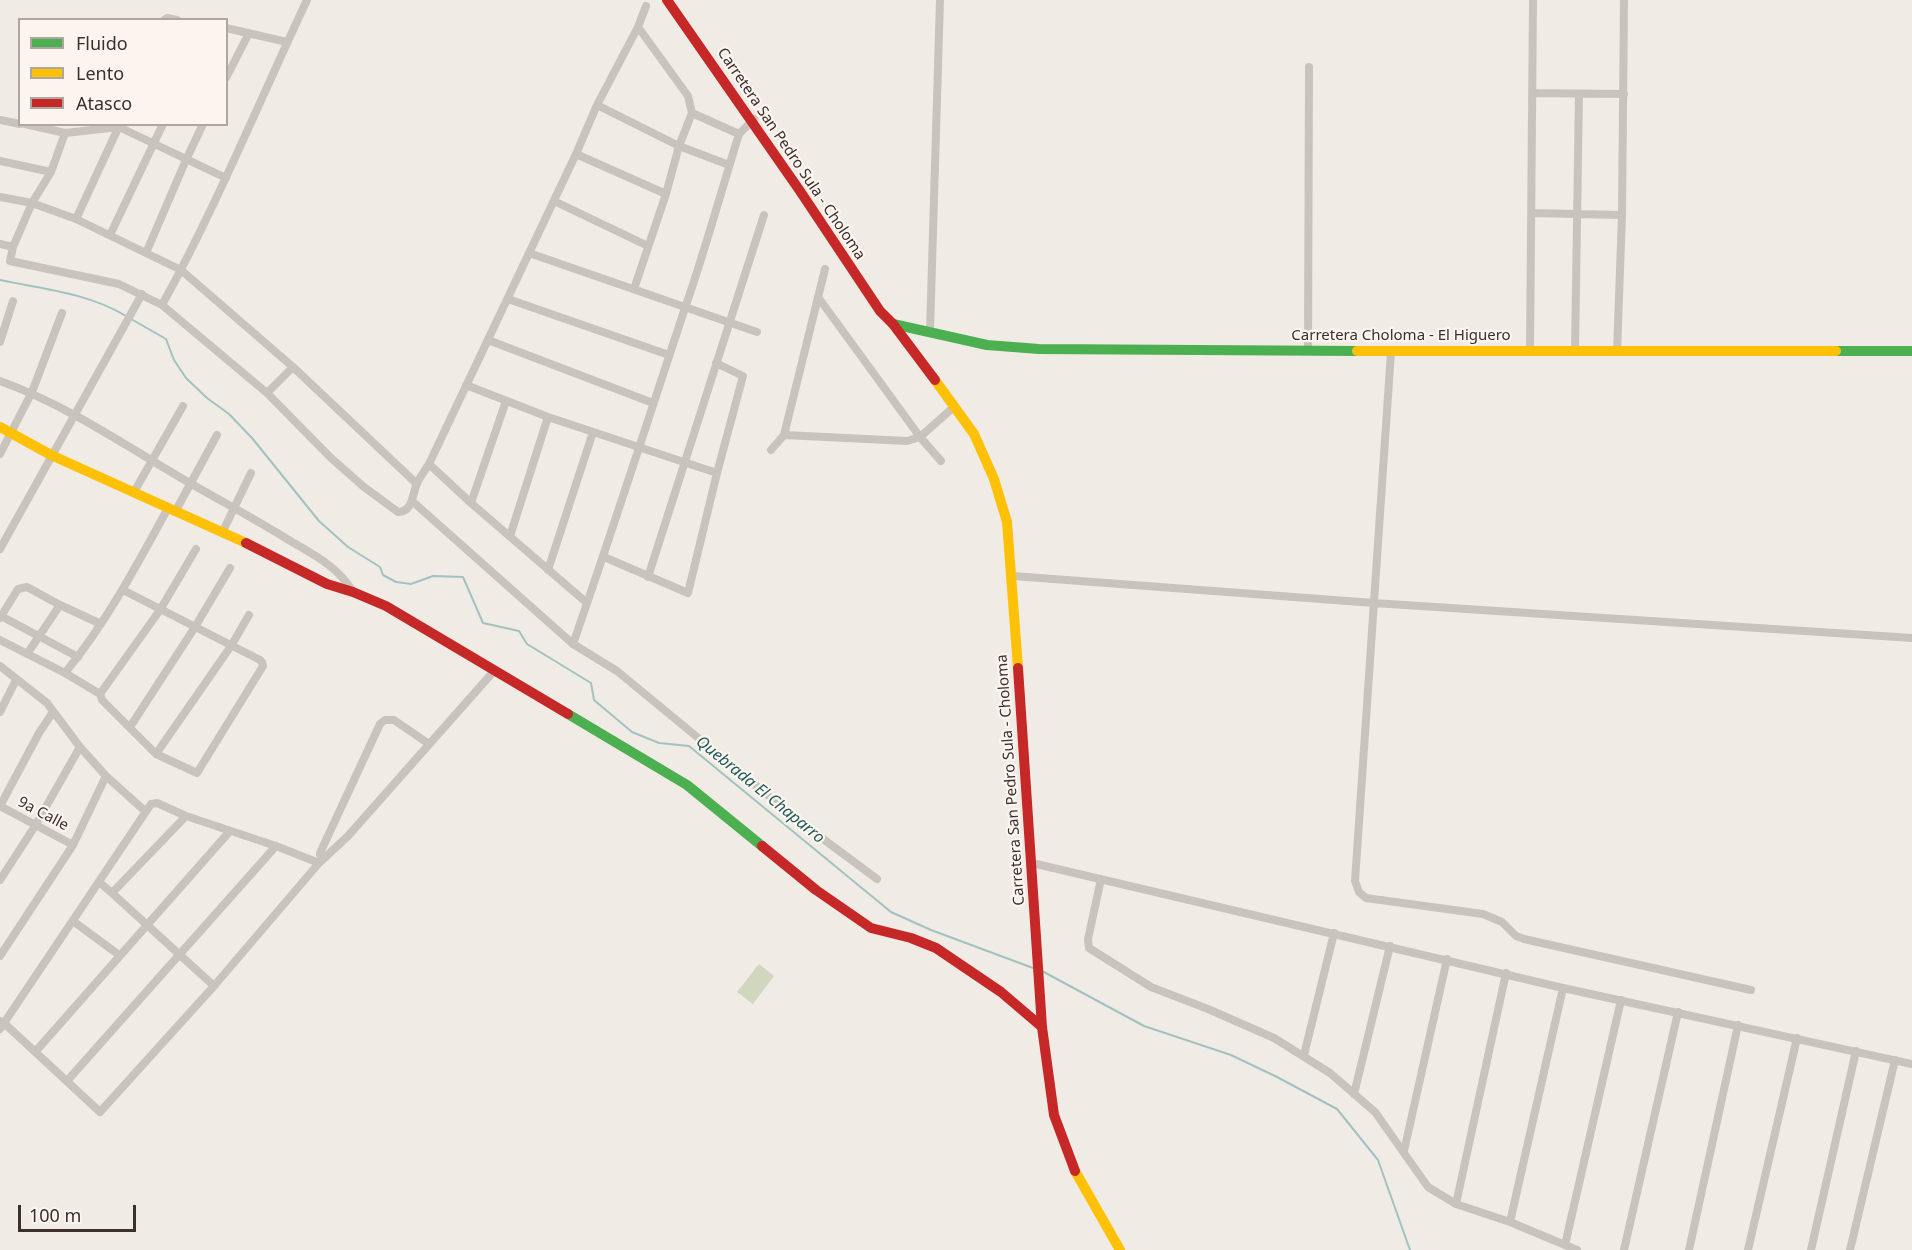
<!DOCTYPE html>
<style>
body{margin:0}
#map{position:relative;width:1912px;height:1250px;overflow:hidden;background:#f0ebe5;font-family:"Noto Sans",sans-serif}
canvas{display:block}
.legend{position:absolute;left:18px;top:18px;width:210px;height:108px;box-sizing:border-box;background:#fbf5ee;border:2px solid #aea6a0;margin:0;padding:8px 10px;list-style:none;font-size:18px;color:#3b302b}
.legend li{display:flex;align-items:center;gap:12px;height:30px}
.legend b{width:30px;border:2px solid #aea6a0}
.scale{position:absolute;left:18px;top:1205px;width:118px;height:27px;box-sizing:border-box;border:3px solid #3b302b;border-top:0;padding-left:8px;font-size:18px;line-height:21px;white-space:nowrap;color:#3b302b;-webkit-text-stroke:4px #fbf5ee;paint-order:stroke}
</style>
<div id="map">
<canvas width="1912" height="1250"></canvas>
<ul class="legend">
<li><b style="height:8px;background:#4caf50"></b>Fluido</li>
<li><b style="height:8px;background:#ffc107"></b>Lento</li>
<li><b style="height:8px;background:#c62828"></b>Atasco</li>
</ul>
<div class="scale">100 m</div>
</div>
<script>
const ctx = document.querySelector('canvas').getContext('2d');
ctx.lineJoin = 'round';
function fill(path, color) {
  ctx.fillStyle = color;
  ctx.fill(path, 'evenodd');
}
function stroke(path, color, width, dash) {
  ctx.strokeStyle = color;
  ctx.lineWidth = width;
  ctx.lineCap = dash ? 'butt' : 'round';
  ctx.setLineDash(dash || []);
  ctx.stroke(path);
}
function write(font, color, halo, rows, align = 'center') {
  ctx.font = font + ' "Noto Sans",sans-serif';
  ctx.lineWidth = 4.5;
  ctx.setLineDash([]);
  ctx.textBaseline = 'middle';
  ctx.strokeStyle = halo;
  ctx.fillStyle = color;
  for (const [text, x, y, turn = 0] of rows) {
    ctx.save();
    ctx.translate(x, y);
    ctx.rotate((+turn || 0) * Math.PI / 180);
    ctx.textAlign = isNaN(turn) ? turn : align;
    if (halo) ctx.strokeText(text, 0, 0);
    ctx.fillText(text, 0, 0);
    ctx.restore();
  }
}
const green = new Path2D(`
 M759 964 774 976 753 1004 737 992Z`);
const stream = new Path2D(`
 M0 280C43 289 88 293 126 316
 M131 319 166 339 174 360 186 378 207 398 229 414 252 438 319 521 348 547 380 567 383 575 396 582 411 584 433 576 463 577 483 623 519 631 527 644 591 683 594 700 632 732 659 743 689 746 891 912 931 930 1033 968
 M1042 971 1144 1026 1231 1055 1277 1077 1337 1109 1378 1160 1410 1250`);
const street = new Path2D(`
 M164 20 167 18 177 20
 M638 27 688 96 692 113 739 134
 M226 28 287 42
 M226 78 249 33
 M1533 93 1624 94
 M597 105 679 146 729 165
 M0 120 20 124
 M25 124 65 133 119 127 226 178
 M65 133 51 172 32 203 13 247 10 261 119 284 162 305 267 393 331 458 364 487 398 512C414 512 412 492 418 481 421 476 425 470 429 464L576 154 597 105 638 27 646 6
 M576 154 666 194
 M0 161 51 172
 M0 197 32 203 76 219 181 270 293 367 417 484
 M554 201 648 246
 M1532 213 1622 215
 M76 219 120 124
 M110 235 163 124
 M0 244 13 247
 M146 253 186 160 203 124
 M529 253 757 332
 M634 289 666 194 679 146 692 113
 M818 297 920 437 941 461
 M508 299 669 355
 M162 305C216 207 259 102 307 0
 M930 331 940 0
 M488 340 653 403
 M0 342 13 301
 M1308 350 1309 67
 M1575 351 1579 94
 M1391 352 1355 881 1359 892 1366 898 1483 914 1502 922 1516 936 1524 939 1751 990
 M1530 352 1533 0
 M1617 352 1622 215 1624 0
 M0 381C67 405 126 446 188 482 221 501 255 519 287 539 312 554 338 566 353 592
 M466 385 548 417 717 473 743 376 716 363
 M267 393 293 367
 M784 435 907 441 920 437 955 406
 M771 450 784 435 825 269
 M0 454 32 392 62 313
 M429 464 471 503 587 603
 M134 492 183 406
 M412 501 573 644 617 671 799 821 877 879
 M471 503 506 401
 M175 512 217 435
 M223 531 251 473
 M510 536 548 417
 M0 549 142 294
 M604 557 688 593 717 473
 M548 570 593 432
 M1013 576 1374 603 1912 638
 M648 577 764 215
 M123 590 260 660 262 662 263 666 197 773 156 754 102 700 100 694 160 610 196 549
 M1 616 78 657
 M0 618 18 589 27 587 60 605 101 624
 M0 640 65 673 100 694
 M573 644C612 532 648 420 685 308 705 251 721 192 739 134L754 119
 M27 654 60 605
 M0 666 47 703 80 747 106 776 145 811
 M65 673C106 623 137 565 168 508
 M0 712 16 680
 M130 727 195 627 230 568
 M156 754 231 646 249 615
 M0 806 39 733 53 712
 M0 806 73 845
 M326 857 320 855V853L380 724 385 720H394L429 744
 M319 863 348 836 494 671
 M1032 863 1563 988 1912 1064
 M1101 879 1088 939 1089 948 1151 987 1208 1009 1274 1038 1330 1073 1375 1112 1428 1187 1456 1204 1510 1222 1577 1250
 M0 880 35 826 80 747
 M99 882 112 893 186 816
 M112 893 214 986
 M73 921 119 955
 M0 956 73 845 106 776
 M0 1021 4 1023 100 1112 214 986 319 863 276 846 186 816 157 803 151 804 4 1023 0 1029
 M36 1051 230 831
 M1304 1055 1334 933
 M67 1081 276 846
 M1354 1094 1390 946
 M1404 1151 1447 959
 M1456 1204 1506 973
 M1510 1222 1563 988
 M1565 1245 1621 1000
 M1624 1250 1678 1012
 M1689 1250 1738 1025
 M1748 1250 1797 1038
 M1811 1250 1856 1051
 M1850 1250 1895 1060`);
const fast = new Path2D(`
 M893 324 987 345 1039 349 1357 351
 M1836 351H1912
 M568 714 687 785 762 846`);
const slow = new Path2D(`
 M1357 351H1836
 M935 380 974 434 994 479 1007 522 1018 668
 M0 427 51 455 246 543
 M1075 1171 1120 1250`);
const jam = new Path2D(`
 M667 0 800 191 880 311 893 324 935 380
 M246 543 327 584 353 592 386 606 568 714
 M1018 668 1042 1027 1054 1115 1075 1171
 M762 846 816 890 871 928 911 938 936 948 1001 992 1042 1027`);
const streetNames = [
 ["Carretera San Pedro Sula - Choloma",791,154,56],
 ["Carretera Choloma - El Higuero",1401,336],
 ["Carretera San Pedro Sula - Choloma",1011,780,-94],
 ["9a Calle",43,814,28]
];
const waterNames = [
 ["Quebrada El Chaparro",760,790,39]
];
fill(green, '#d1d6bf');
stroke(stream, '#a1c2c1', 2);
stroke(street, '#c9c3be', 8);
stroke(fast, '#4caf50', 10);
stroke(slow, '#ffc107', 10);
stroke(jam, '#c62828', 10);
write('15px', '#3b302b', '#fbf5ee', streetNames);
write('italic 16px', '#1f5a5e', '#fbf5ee', waterNames);
</script>
